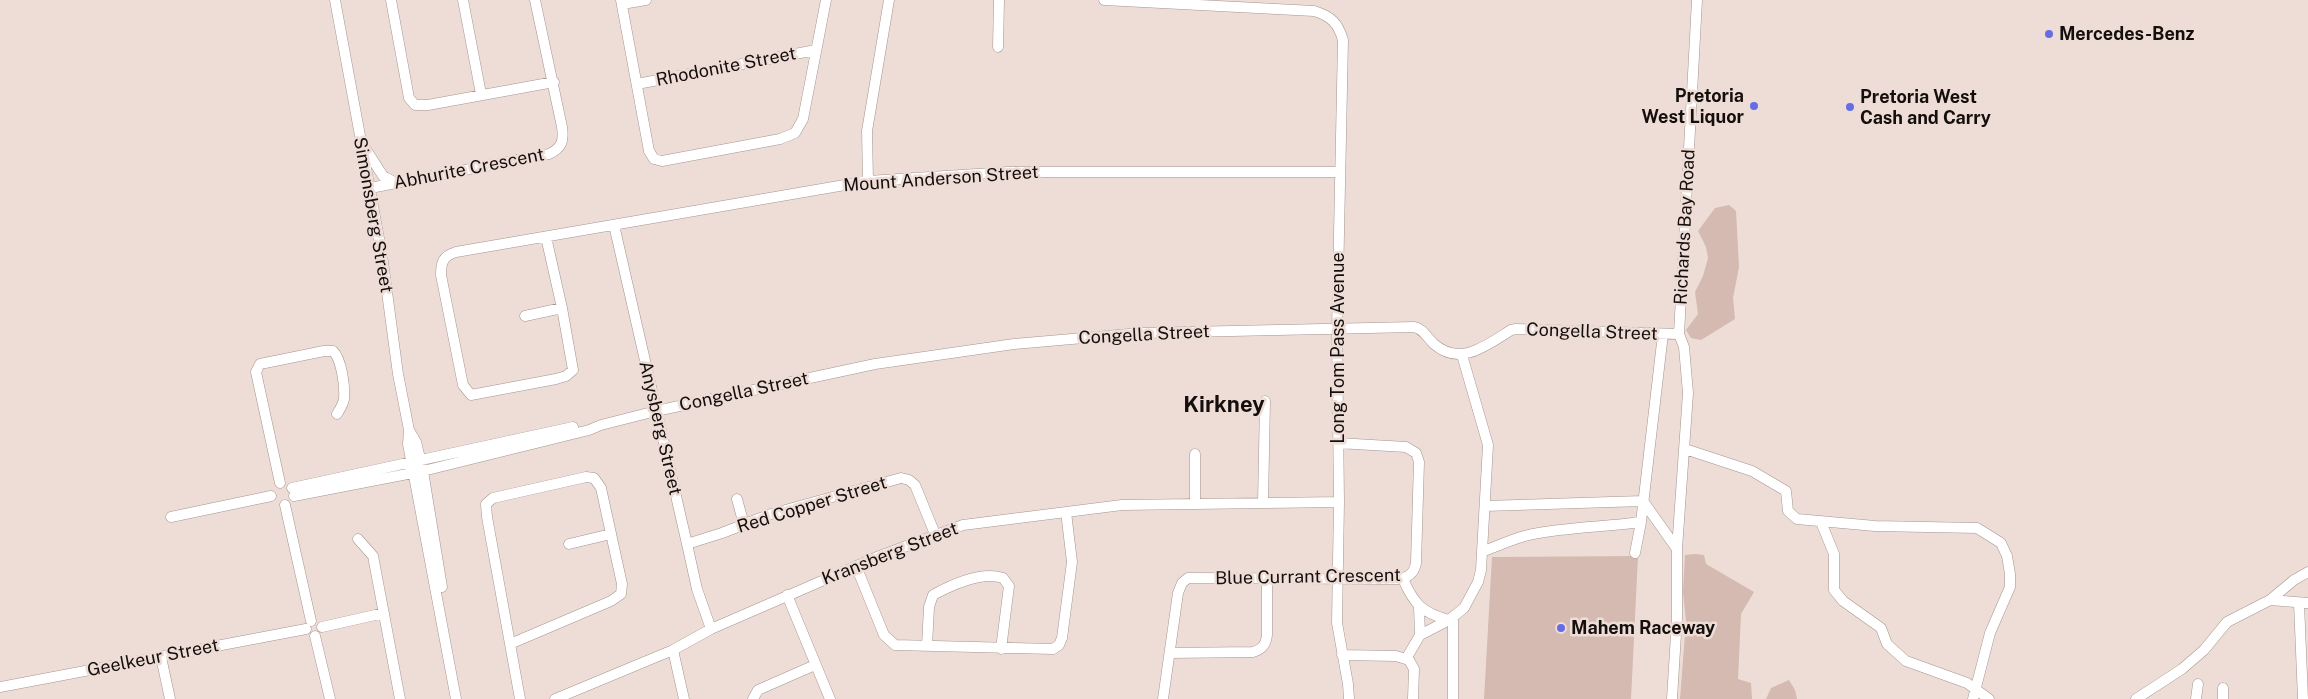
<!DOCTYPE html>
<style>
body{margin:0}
canvas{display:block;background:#eeddd6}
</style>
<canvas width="2308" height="699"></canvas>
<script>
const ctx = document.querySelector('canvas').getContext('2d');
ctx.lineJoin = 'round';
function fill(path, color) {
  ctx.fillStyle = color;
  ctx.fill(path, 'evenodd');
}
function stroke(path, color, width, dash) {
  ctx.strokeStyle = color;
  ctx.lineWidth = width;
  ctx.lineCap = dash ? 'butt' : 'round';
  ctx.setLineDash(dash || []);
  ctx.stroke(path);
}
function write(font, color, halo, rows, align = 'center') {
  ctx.font = font + ' "Public Sans",sans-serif';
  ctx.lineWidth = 5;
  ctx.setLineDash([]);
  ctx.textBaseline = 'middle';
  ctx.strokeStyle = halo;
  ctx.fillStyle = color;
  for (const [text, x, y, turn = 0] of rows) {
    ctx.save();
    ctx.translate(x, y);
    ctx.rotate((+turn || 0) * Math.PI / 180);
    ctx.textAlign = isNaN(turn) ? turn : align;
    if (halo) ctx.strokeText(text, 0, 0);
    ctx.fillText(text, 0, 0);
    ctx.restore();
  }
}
const green = new Path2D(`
 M1729 205 1736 211 1739 267 1733 298 1735 319 1701 340 1691 338 1686 330 1698 314 1695 292 1703 276 1708 258 1706 247 1698 231 1715 208Z
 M1695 554 1704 555 1706 564 1754 592 1741 614 1738 679 1751 683 1752 699H1680L1686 621 1683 592 1685 555Z
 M1638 556 1631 699H1484L1492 557Z
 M1789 680 1795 690 1797 699H1766L1771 688Z`);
const minor = new Path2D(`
 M335 0 382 255 398 374 409 430 408 444 456 699
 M391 0 409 98 415 105H428L554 82
 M463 0 481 94
 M621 0 649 151 654 159 662 161 780 139 795 133 803 119 826 0
 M1104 0 1314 11C1331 16 1338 23 1343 40L1337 330 1339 502 1337 623 1348 684 1349 699
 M622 4 646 0
 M998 47 999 0
 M637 84 816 50
 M365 148 383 176 396 183
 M868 181 867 131 889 0
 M370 188 549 154C562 148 564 141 562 127L535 0
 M614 225 687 544 697 589 711 629
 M546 237 562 308 573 370 566 376 556 379 471 395 463 385 441 275C441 262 443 256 456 252L868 181 1008 172H1340
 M525 316 562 308
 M409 430 416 442 423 471 442 587
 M1685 449 1752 471 1786 491 1788 511 1797 519 1875 526 1977 528 2001 543 2007 556 2010 574V587L1990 633 1973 699
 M280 483 256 372 260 364 324 351H333C342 360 345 387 344 399 343 405 340 409 337 414
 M292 488 573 427
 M294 496 423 471 589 430 601 425 656 411 875 364 1014 344 1141 333 1414 327C1424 329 1426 337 1434 344 1460 367 1487 345 1511 330L1516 329 1679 334
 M737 499 744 525
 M1195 503V454
 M1263 503 1265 401
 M285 505 311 621
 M1485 506 1643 501 1677 549
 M171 517 271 496
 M1821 522 1834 554V590L1843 601 1881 628 1887 644 1906 661 1967 683 1989 699
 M358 539 373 556 400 699
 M569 544 611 534
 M687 544 722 533 771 514 901 478 909 480 915 485 935 534
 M1482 552C1498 546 1516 537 1533 534 1569 527 1605 527 1641 522
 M1635 553 1641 522 1663 334
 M856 566 884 635 895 645 1053 649 1059 645 1062 638 1072 562 1066 512
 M1403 579C1414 604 1422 613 1449 620
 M787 595 830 699
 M2270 600 2294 580 2308 572
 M2299 603 2303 699
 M1419 607 1420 635
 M1453 617V699
 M322 627 384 613
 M315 636 330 699
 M510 644 611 601 621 594 622 584 601 488 594 478 586 477 493 498 486 504 487 517 520 699
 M927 646 929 607 933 595C951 585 982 571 1003 578L1009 586 1001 649
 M673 650 684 699
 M1170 653 1253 652C1263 649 1266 644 1267 635V578
 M1342 655 1396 656 1409 660 1414 669 1413 699
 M161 657 170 699
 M1406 659 1420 635 1449 620 1464 608 1478 582 1481 570 1488 445 1462 355
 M0 687 306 629
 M555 699 673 650 711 629 877 557 963 525 1122 505 1339 502
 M753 699 758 690 815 665
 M1163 699 1178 593 1182 583 1188 578 1397 579C1408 578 1414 574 1416 563L1419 462 1416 453 1406 447 1338 443
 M1672 699 1677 618V549L1688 393 1684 347 1679 334 1697 0
 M2136 699 2182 669 2204 650 2227 622 2270 600 2308 603
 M2196 699 2198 684
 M2223 699V688`);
const markers = [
 [2049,34,5,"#656ce5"],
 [1754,106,5,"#656ce5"],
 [1850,107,5,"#656ce5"],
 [1561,628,5,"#656ce5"]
];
const poiNames = [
 ["Mercedes-Benz",2059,34],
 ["Pretoria",1744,96,"right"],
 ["West Liquor",1744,117,"right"],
 ["Pretoria West",1860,97],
 ["Cash and Carry",1860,118],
 ["Mahem Raceway",1571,628]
];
const streetNames = [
 ["Rhodonite Street",726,67,-11],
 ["Abhurite Crescent",469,169,-11],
 ["Mount Anderson Street",941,179,-4],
 ["Simonsberg Street",373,215,80],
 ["Richards Bay Road",1685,227,-87],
 ["Congella Street",1592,332,2],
 ["Congella Street",1144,335,-3],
 ["Long Tom Pass Avenue",1338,348,-90],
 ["Congella Street",744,392,-12],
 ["Anysberg Street",660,428,77],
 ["Red Copper Street",812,505,-17],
 ["Kransberg Street",890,554,-21],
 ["Blue Currant Crescent",1308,577,-1],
 ["Geelkeur Street",153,658,-11]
];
const districtNames = [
 ["Kirkney",1224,405]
];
fill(green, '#d4bab0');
stroke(minor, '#a4958f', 11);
stroke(minor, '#fff', 10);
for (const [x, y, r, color] of markers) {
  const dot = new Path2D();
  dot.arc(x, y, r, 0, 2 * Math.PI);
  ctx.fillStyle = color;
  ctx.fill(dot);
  stroke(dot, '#eeddd6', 2);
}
write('bold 18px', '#140e0c', '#eeddd6', poiNames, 'left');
write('18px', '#140e0c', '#eeddd6', streetNames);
write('bold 22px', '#140e0c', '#eeddd6', districtNames);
</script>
